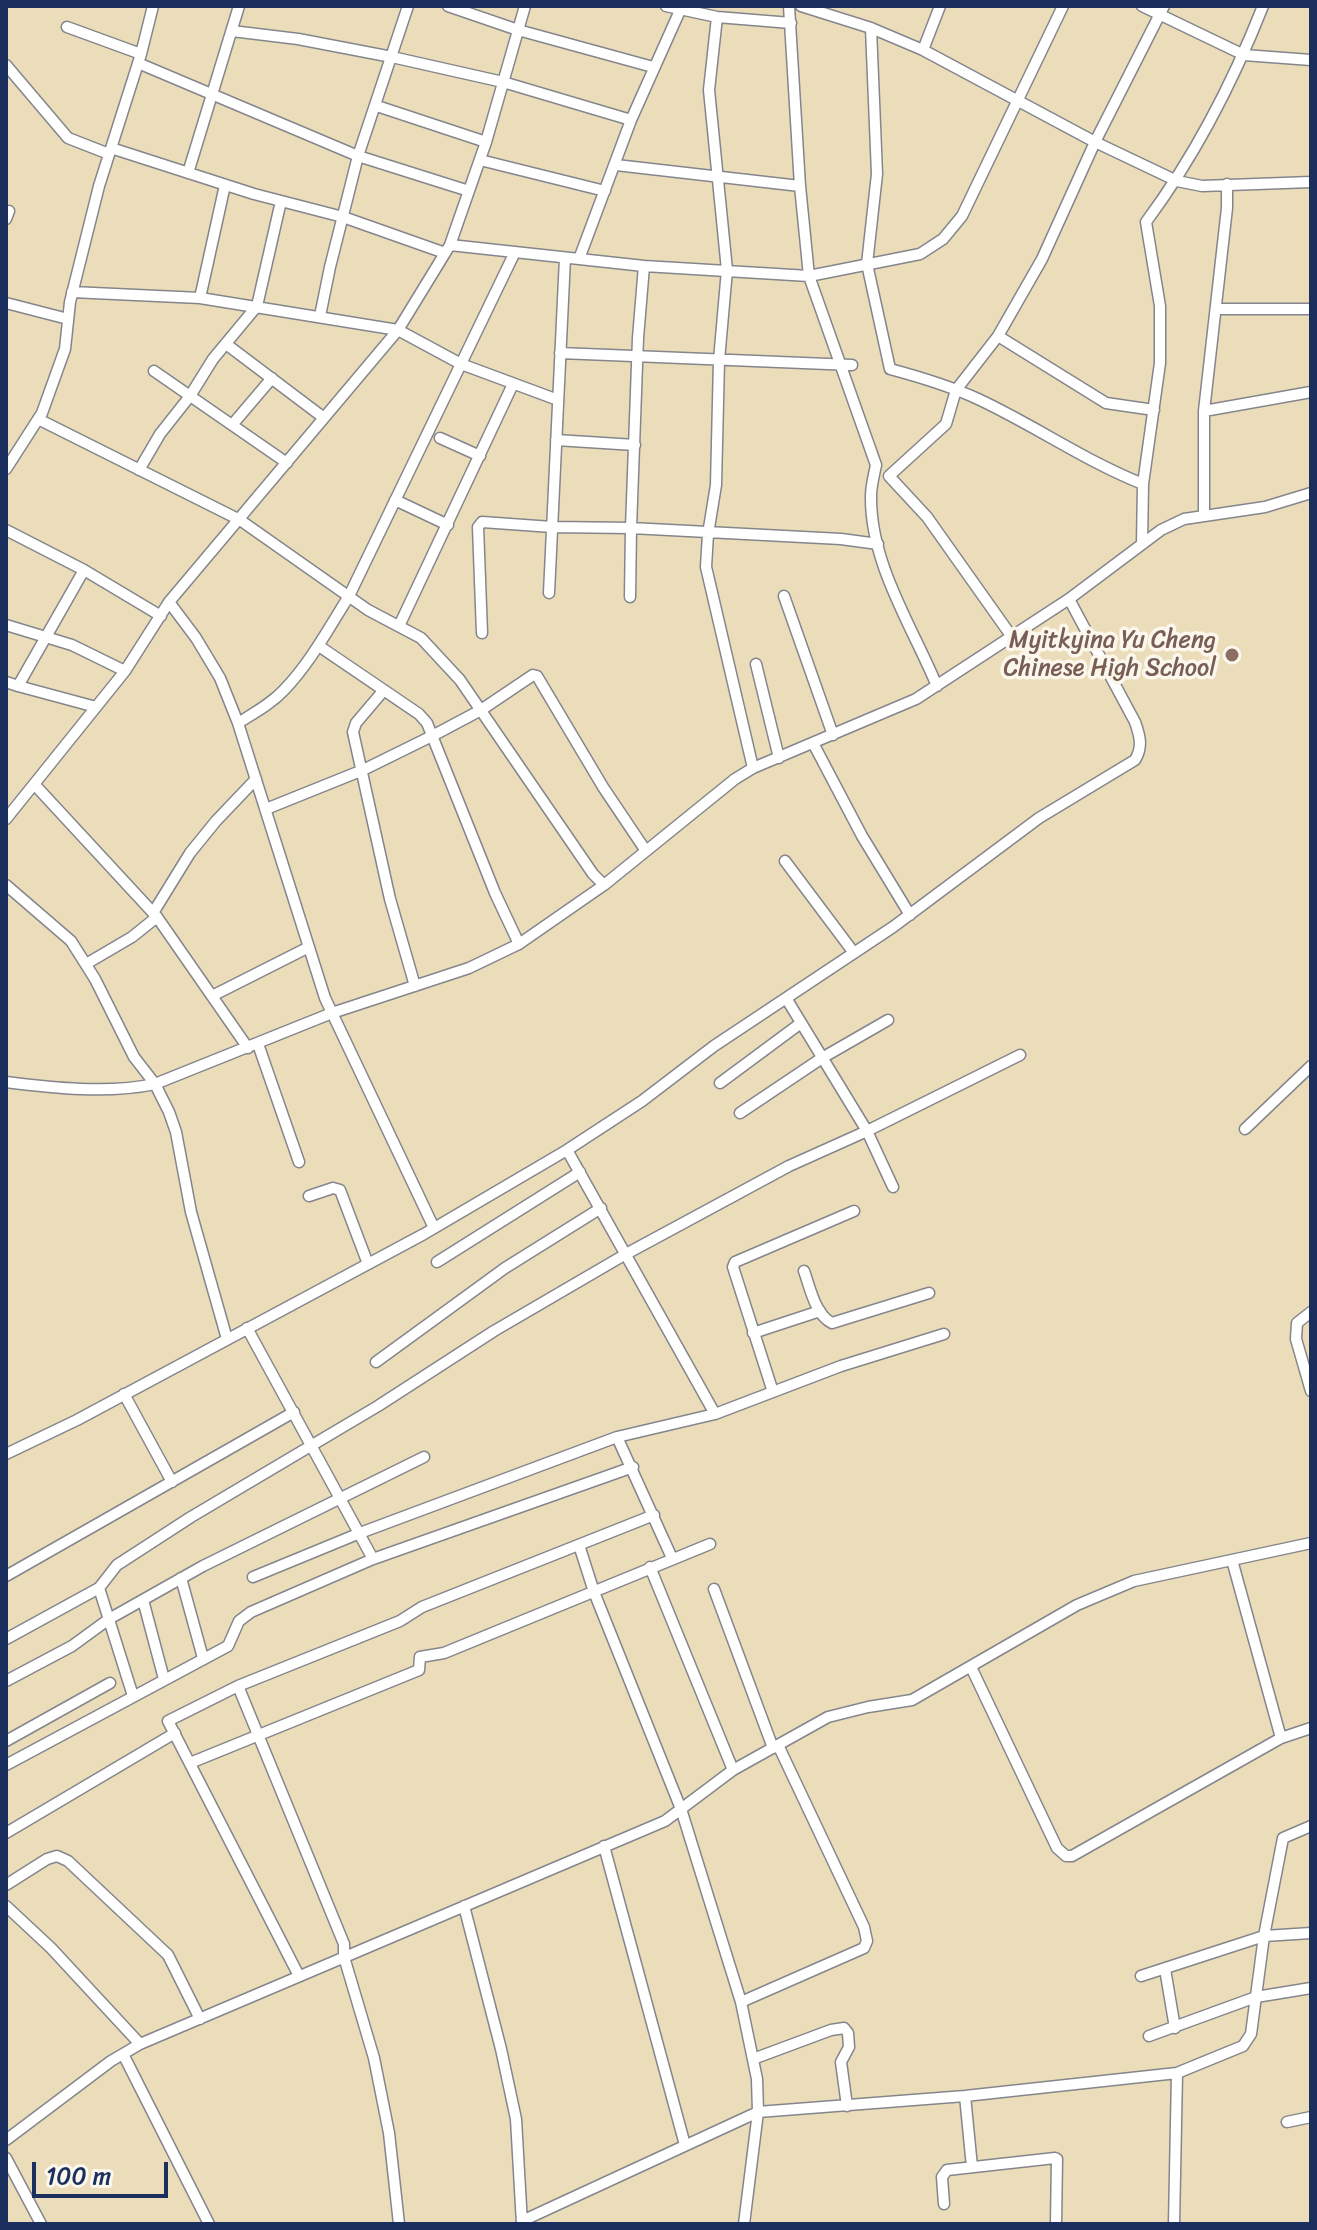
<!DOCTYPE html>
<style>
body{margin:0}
#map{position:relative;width:1317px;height:2230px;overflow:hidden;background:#ecddba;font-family:Sriracha,sans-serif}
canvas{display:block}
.frame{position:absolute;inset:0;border:8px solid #1b2f5e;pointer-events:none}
.scale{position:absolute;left:32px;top:2162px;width:136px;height:36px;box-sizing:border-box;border:4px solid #1b2f5e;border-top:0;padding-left:10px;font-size:24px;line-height:28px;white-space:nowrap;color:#1b2f5e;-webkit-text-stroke:6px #fbf7ec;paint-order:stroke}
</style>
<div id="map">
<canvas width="1317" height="2230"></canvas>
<div class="frame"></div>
<div class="scale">100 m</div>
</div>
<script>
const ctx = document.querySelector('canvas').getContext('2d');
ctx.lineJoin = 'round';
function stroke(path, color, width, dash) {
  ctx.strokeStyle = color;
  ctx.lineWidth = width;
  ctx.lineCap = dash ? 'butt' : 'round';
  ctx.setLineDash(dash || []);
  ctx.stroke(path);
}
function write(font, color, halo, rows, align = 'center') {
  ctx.font = font + ' Sriracha,sans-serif';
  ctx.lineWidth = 7;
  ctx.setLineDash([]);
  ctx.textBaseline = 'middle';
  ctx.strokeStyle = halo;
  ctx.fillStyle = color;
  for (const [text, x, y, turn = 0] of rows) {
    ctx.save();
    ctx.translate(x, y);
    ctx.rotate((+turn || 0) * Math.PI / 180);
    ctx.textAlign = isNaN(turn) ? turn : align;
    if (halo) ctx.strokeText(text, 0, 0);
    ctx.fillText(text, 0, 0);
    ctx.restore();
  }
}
const minor = new Path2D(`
 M448 6 518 30 653 67
 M666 6 717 17 791 23
 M789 6 800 186 809 276 876 465C874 475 871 486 871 496 870 563 912 626 937 686
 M801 6 871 28 923 50 1095 142 1177 181 1202 186 1311 182
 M1142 6 1244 55 1311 60
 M717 17 709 90 727 270 719 360 716 485 708 534 706 567 753 768
 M67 27 141 54
 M871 28 877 174 867 264 890 369C920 377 950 386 978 399 1034 425 1085 461 1143 484L1142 544
 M232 31 298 39 392 57 503 82 631 120
 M923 50 940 6
 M138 63 358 156 469 191
 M6 65 68 138 109 154
 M377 106 486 142
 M111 148 254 194 343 217 445 253
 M480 160 605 191
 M616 165 800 186
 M188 173 239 6
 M6 219 9 211
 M450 245 644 266 809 276 920 254 943 239 962 216 1063 6
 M579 259 631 120 682 6
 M644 266 638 338 631 528 841 539 878 544
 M72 292 200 298 398 330 461 364 558 400
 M200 298 225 185
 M6 303 68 319
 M1216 309H1311
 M320 316 330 267 358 156 408 6
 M998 336 1106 403 1154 410
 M226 344 324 418
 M560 353 852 365
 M154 371 287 463
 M1204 411 1311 392
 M38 419 240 520 368 610 421 638 460 680 593 874 604 885
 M232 425 272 378
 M440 438 480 456
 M556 440 635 445
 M6 469 42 413 65 349 70 302 99 186 141 54 153 6
 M139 470 160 434 190 396 213 359 257 306 281 201
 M1143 484 1160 363V306L1146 222C1195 156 1233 82 1263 6
 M395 500 448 525
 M1204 516V411L1227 208V184
 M6 530 84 570 161 616
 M84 570 18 686 96 707
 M549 593 565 258
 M784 596 833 735
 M169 602 196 638 220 678 238 723 325 998 434 1228
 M6 625 72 645 125 671
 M399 626 513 384
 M482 633 478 527 482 522 552 527 631 528 630 597
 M1012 637 927 517 889 476 946 424 956 390 998 336 1042 259 1095 142 1164 6
 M319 646 419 714 427 723 495 893 519 944
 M756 664 779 758
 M6 682 18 686
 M384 690 356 723 353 732 390 899 415 986
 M238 723C254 713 271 704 284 690 310 663 329 628 349 596L515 252
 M813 743 862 836 910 915
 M34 784 157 917 248 1048
 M266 809 363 770 434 735 481 710 533 675 537 676 603 787 646 851
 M6 819 125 671 169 602 398 330 450 245 486 142 525 6
 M785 861 854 953
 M6 885 71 941 95 979 134 1057 155 1084 169 1112 176 1132 191 1212 227 1339
 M153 913 190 853 216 821 256 779
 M86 964 132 937 157 917
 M212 996 309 947
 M786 998 867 1131 893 1187
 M258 1044 299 1162
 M6 1082C54 1088 108 1094 155 1084L332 1013 469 968 519 944 604 885 735 779 753 768 916 699 1069 599 1161 530 1184 519 1265 507 1311 493
 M720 1083 801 1023
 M740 1113 822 1058 888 1020
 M1245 1129 1311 1066
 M567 1150 715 1414
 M309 1196 333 1188 340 1190 368 1264
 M437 1262 580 1172
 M804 1271C810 1287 815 1315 832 1323L929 1293
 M1311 1312 1297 1323 1296 1339 1311 1391
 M247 1328 373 1559
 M753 1333 820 1311
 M376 1362 505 1268 601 1208
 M773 1392 733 1267 735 1262 854 1211
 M124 1394 172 1482
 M617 1437 672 1558
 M6 1454 77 1420 424 1234 567 1150 642 1101 714 1046 893 927 1039 818 1135 760C1143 747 1140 736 1135 722L1069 599
 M579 1545 594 1592 681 1809 741 2002 757 2079 758 2112 744 2224
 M1232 1560 1281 1738 1311 1728
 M650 1567 733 1770
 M6 1576 294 1412
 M253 1577 360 1533 617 1437 715 1414 841 1366 944 1334
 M181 1578 203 1658
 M99 1588 133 1696
 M714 1589 773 1748
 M143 1600 164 1679
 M6 1639 99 1588 117 1565 191 1517 378 1406 494 1331 626 1254 789 1166 867 1131 1020 1055
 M971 1667 1057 1848 1066 1856H1072L1281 1738
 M6 1681 72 1646 109 1619 203 1566 424 1457
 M238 1686 344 1944V1957L374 2058 389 2133 399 2224
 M6 1741 110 1683
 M190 1763 419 1670 420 1657 444 1653 710 1544
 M6 1765 228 1646 239 1621 251 1612 373 1559 633 1467
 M6 1833 175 1733
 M604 1846 685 2145
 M6 1885 47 1859 57 1856 68 1861 168 1955 200 2019
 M6 1906 51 1948 140 2044
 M464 1906 501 2049 516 2119 522 2224
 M1165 1969 1175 2028
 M299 1976 168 1721 238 1686 400 1621 422 1607 654 1515
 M1141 1976 1264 1936 1311 1933
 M741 2002 864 1948 867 1941 864 1927 778 1745
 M1149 2036 1256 1997 1311 1988
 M123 2054 209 2224
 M753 2059 831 2030 844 2028 848 2033 849 2047 841 2062 847 2106
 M965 2096 972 2167
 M1287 2122 1311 2117
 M6 2140 111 2061 140 2044 665 1821 733 1770 828 1717 868 1707 912 1700 1077 1605 1134 1581 1311 1543
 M6 2158 41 2224
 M944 2204 942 2177 947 2170 1055 2158 1057 2159 1056 2224
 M522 2221 758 2112 965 2096 1177 2073 1243 2046 1251 2034 1264 1936 1283 1838 1311 1826
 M1174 2224 1177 2073`);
const markers = [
 [1232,655,8,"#8d6e63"]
];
const educationNames = [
 ["Myitkyina Yu Cheng",1216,641],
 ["Chinese High School",1216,669]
];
stroke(minor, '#84868c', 13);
stroke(minor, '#fff', 10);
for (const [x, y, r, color] of markers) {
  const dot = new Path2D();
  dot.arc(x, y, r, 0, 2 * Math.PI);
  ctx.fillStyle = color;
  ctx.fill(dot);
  stroke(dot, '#fbf7ec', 3);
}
write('24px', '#785e54', '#fbf7ec', educationNames, 'right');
</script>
